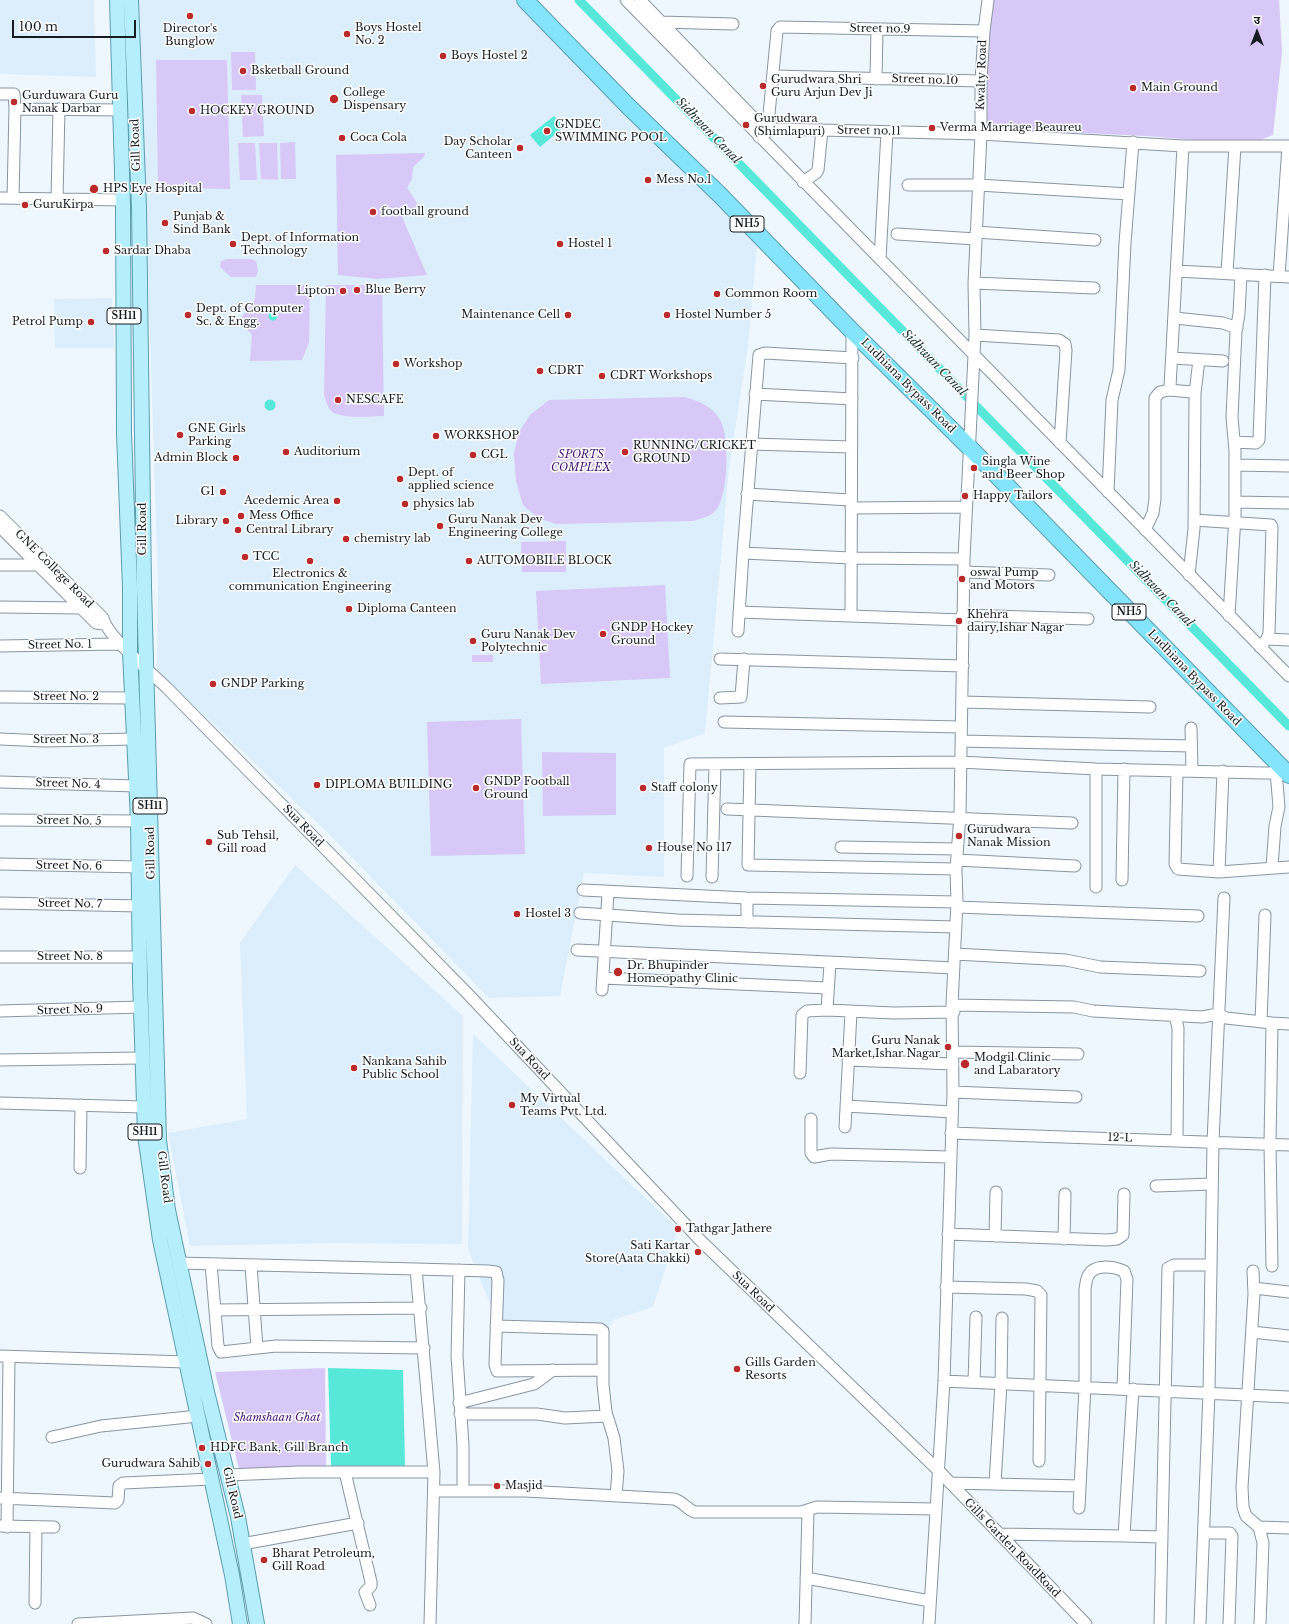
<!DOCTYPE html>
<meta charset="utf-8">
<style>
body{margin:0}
#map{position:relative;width:1289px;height:1624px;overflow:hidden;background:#eef7fe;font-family:"Libre Baskerville","Noto Sans Devanagari",serif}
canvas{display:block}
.north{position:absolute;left:1237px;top:12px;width:40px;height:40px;-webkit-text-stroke:3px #fff;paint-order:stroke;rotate:0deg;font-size:11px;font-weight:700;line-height:16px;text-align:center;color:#171c21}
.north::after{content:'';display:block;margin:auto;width:14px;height:18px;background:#171c21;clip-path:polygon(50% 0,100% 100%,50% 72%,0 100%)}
.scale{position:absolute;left:12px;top:20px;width:124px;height:18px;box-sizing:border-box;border:2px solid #171c21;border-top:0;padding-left:5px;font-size:12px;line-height:14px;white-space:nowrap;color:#171c21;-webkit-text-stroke:3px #fff;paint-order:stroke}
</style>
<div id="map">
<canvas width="1289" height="1624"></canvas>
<div class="north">उ</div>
<div class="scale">100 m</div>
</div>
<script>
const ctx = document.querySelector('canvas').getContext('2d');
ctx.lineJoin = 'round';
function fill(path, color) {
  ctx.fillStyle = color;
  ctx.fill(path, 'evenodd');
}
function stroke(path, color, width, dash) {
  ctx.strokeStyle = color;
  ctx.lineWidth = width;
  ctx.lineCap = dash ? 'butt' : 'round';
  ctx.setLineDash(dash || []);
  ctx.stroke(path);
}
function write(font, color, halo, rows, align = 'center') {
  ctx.font = font + ' "Libre Baskerville",serif';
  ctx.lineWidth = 3;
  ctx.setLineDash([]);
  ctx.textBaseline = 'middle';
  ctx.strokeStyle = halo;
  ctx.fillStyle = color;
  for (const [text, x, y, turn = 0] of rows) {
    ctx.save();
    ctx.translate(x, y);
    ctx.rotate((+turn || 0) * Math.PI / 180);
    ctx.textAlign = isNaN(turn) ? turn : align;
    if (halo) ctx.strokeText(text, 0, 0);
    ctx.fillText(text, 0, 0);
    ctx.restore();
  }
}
const built = new Path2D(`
 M0 0H94L96 77 0 74Z
 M139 0H529L759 223 748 346 729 468 705 733 664 748V877L584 873 560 996 489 998 328 833 157 670 158 584Z
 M112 298 114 348H55L54 299Z
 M295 865 463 1016 462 1244 331 1243 190 1246 168 1133 247 1119 240 943Z
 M473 1034 678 1229 653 1307 613 1320 606 1334 501 1332 468 1249Z`);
const green = new Path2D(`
 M993 0H1279L1282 52 1273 135 1255 142H1218L1146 136 1017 130 986 125 989 28Z
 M231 52H255L256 90H232Z
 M156 60H227L230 189 158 188Z
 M241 95H262L264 136 243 137Z
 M295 142 296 179H281L280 143Z
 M238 143H255L257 180H240Z
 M259 143H277L278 180 261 179Z
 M425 153 424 157 413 167 412 179 407 188 417 203V208L402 217 427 275 377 279 338 275 336 155Z
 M228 259H250L256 261 258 271 256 277H231L220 267 221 261Z
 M256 285H310L309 342 302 360 250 361 252 335 241 322 242 317 255 299Z
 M326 285H382L384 416C371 416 340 420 330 410 327 406 326 399 324 395Z
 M684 397C700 401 716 408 722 424 729 442 729 501 713 513 708 517 699 519 693 521L556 524 538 518 523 505 516 481 514 453 519 432 530 415 549 400Z
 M566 541V572H522L521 542Z
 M665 585 670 678 541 684 536 591Z
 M472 655H493V662H472Z
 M521 719 525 854 431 856 427 722Z
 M542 752 616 753V815L543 816Z
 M325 1368 326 1467 239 1469 215 1372Z`);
const water = new Path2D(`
 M554 116 564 127 540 147 530 135Z
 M268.5 316a4.5 4.5 0 1 1 9 0a4.5 4.5 0 1 1-9 0Z
 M264.5 405a5.5 5.5 0 1 1 11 0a5.5 5.5 0 1 1-11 0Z
 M328 1368 403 1370 405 1466 331 1467Z`);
const canal = new Path2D(`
 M579 0 1289 726`);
const minor = new Path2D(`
 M626 0 1289 676
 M640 0 767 132
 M661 22 733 24
 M773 76 981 81
 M876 79 877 29
 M0 94H14L15 108 18 109 120 110
 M771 129 769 114 777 31 780 27 984 31
 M759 137 771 129 822 130 981 134 1183 146H1289
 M803 182 816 173 818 170 822 130
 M908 185H978L1129 194
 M0 198 123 200
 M13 198 15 108
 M57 199 59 109
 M976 232 1095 240
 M897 234 976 239
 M880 259 887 132
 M1177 271 1289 277
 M1227 273 1235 146
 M1279 276 1288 146
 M974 283 1094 288
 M1175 318 1223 323 1237 328
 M975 335 1059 340 1065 344 1066 350 1060 443
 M1172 358 1223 361
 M1169 390 1192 392 1195 395 1194 529 1189 575
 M1195 393 1199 360
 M755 394 852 399
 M1234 442 1256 443 1259 440 1265 275
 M751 444 851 447
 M1235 465 1289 466
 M1108 492 1112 400 1119 370 1125 243 1133 142
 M747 494 850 500
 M1235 502 1289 503
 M851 508 966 507
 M0 516 103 618C108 638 152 673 168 689L468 994 701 1241 939 1471 1086 1624
 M1194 520 1271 525 1272 527 1269 633 1267 639 1260 647
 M0 527 96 623 104 624
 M1145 530 1153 513 1155 499V398L1160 392 1169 390 1170 387 1183 146
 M743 553 759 355 765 353 853 358
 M0 565H39
 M964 572 1049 575
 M0 607 81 608
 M739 612 962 620
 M962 615 1088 619
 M851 616 852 331
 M1229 616 1235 516V451L1232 417 1236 331 1239 314 1241 274
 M738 631 743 553 851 558 964 559
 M1267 639 1289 640
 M0 646 119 644
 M720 659 963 666
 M0 697 132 698
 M720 698 741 697 744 659
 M962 702 1150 707
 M724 722 961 727
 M1191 728 1192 771
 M0 739 45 741 133 739
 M961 741 1191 746
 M750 764 748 865 956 869
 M1177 771 1175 864 1178 869 1219 872 1289 867
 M0 782 137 786
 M727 809 1072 823
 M0 820 138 821
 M841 847 957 849
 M957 860 1075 866
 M0 864 139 867
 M1272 867 1275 826 1279 807 1276 771
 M1219 872 1223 771
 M687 876 690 764 960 762 1096 769 1263 773H1271L1282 768
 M712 877 715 764
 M1122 880 1124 769
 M1096 887V769
 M583 890 747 898 957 902
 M0 903 140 906
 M957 907 1198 916
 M580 913 678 920 956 927
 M747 922V898
 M577 950 954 968
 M955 954 1066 960 1100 967 1200 971
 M0 957H140
 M830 963 827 1010 894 1013 954 1012
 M603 978 828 988
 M602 990 608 893
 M952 1005 1074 1007 1093 1011 1202 1017 1218 1014 1226 1018 1272 1023 1270 1144 1272 1266
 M0 1011 141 1007
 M1175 1015 1178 1028 1177 1140
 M1261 1022 1265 915
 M1272 1023 1289 1024
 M953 1052 1078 1054
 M0 1060 142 1058
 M848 1060 953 1064
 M800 1073 802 1015 807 1011 827 1010
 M953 1092 1076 1097
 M0 1103 143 1107
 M846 1106 952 1112
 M811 1119V1153L814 1157 831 1154 950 1157
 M845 1127 851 1012
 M951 1133 1289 1145
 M80 1168 81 1105
 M1156 1186 1212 1184
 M948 1234 1107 1240 1117 1239 1123 1235 1124 1194
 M995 1236 996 1192
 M1064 1239 1065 1194
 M179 1263 416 1269 434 1472
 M211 1264 218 1346 221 1352 276 1346 424 1348
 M251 1265 257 1348
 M416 1269 488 1271 496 1272 498 1280 495 1365 497 1371 603 1370
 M459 1270 457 1356 463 1445V1490
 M1253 1271 1254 1294 1242 1487 1243 1507 1246 1516 1259 1527 1263 1543 1260 1624
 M946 1287 1026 1289 1037 1291 1041 1295 1039 1461
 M1254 1288 1289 1292
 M215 1310 421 1308
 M496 1326 600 1329 603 1331V1384L606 1412 614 1438 618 1471 616 1496
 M1252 1332 1289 1336
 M0 1356 186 1362
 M944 1381 1289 1397
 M974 1382 976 1317
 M1133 1389 1124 1536 1162 1537
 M459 1403 534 1384 553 1370
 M460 1414H537L565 1418 607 1416
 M52 1437 101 1426 198 1416
 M345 1472 371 1582V1586L365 1592 370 1605
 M228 1475 300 1472H434L430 1624
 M950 1483 1080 1486
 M995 1484 1001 1383 1002 1318
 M434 1491H525L674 1499C684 1502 686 1509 695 1512H801L817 1507 936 1509
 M0 1498 115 1503 118 1500 119 1486 123 1483 212 1479
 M1079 1508 1085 1386V1289C1086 1285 1086 1279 1088 1276 1094 1263 1114 1267 1124 1271L1127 1279 1123 1388
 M0 1526 54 1527
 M7 1527 9 1357
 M1259 1527 1289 1528
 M1204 1533H1230L1232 1536 1229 1624
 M999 1534 1124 1536
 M242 1544 358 1523
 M806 1578 930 1601
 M35 1603 36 1527
 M78 1624 193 1618 206 1624
 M805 1624 808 1511
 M929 1624 944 1381 953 1092 952 1005 957 902 956 869 960 815 964 559 975 335 974 283 981 134V81L984 31 988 0
 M1160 1624 1168 1268 1174 1265H1211
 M1200 1624 1209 1392 1213 1142 1224 898`);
const major = new Path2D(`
 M117 0 123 207 124 433 130 588V652L138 821 140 979 145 1135 160 1240 232 1575 240 1624
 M131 0 139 207 144 587 159 1140 168 1210 207 1392 238 1517 257 1624`);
const highway = new Path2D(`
 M525 0 628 106 721 196 852 331 970 448 1289 775`);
const markers = [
 [190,16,4,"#ba2a2b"],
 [347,34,4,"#ba2a2b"],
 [443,56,4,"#ba2a2b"],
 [243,71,4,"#ba2a2b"],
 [763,86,4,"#ba2a2b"],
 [1133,88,4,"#ba2a2b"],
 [334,99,5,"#ba2a2b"],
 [14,102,4,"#ba2a2b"],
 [192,111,4,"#ba2a2b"],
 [746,125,4,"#ba2a2b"],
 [932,128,4,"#ba2a2b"],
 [547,131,4,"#ba2a2b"],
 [342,138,4,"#ba2a2b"],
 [520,148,4,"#ba2a2b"],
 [648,180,4,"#ba2a2b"],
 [94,189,5,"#ba2a2b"],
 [25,205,4,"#ba2a2b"],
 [373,212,4,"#ba2a2b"],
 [165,223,4,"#ba2a2b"],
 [233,244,4,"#ba2a2b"],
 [560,244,4,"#ba2a2b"],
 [106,251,4,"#ba2a2b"],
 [357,290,4,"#ba2a2b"],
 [343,291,4,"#ba2a2b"],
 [717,294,4,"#ba2a2b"],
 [188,315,4,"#ba2a2b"],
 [568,315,4,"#ba2a2b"],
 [667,315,4,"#ba2a2b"],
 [91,322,4,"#ba2a2b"],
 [396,364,4,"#ba2a2b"],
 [540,371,4,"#ba2a2b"],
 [602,376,4,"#ba2a2b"],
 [338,400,4,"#ba2a2b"],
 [180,435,4,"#ba2a2b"],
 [436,436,4,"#ba2a2b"],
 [286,452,4,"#ba2a2b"],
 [625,452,4,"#ba2a2b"],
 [473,455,4,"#ba2a2b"],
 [236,458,4,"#ba2a2b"],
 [974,468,4,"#ba2a2b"],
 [400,479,4,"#ba2a2b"],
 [223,492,4,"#ba2a2b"],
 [965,496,4,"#ba2a2b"],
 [337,501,4,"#ba2a2b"],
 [405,504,4,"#ba2a2b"],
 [241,516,4,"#ba2a2b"],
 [226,521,4,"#ba2a2b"],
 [440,526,4,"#ba2a2b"],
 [238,530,4,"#ba2a2b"],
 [346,539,4,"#ba2a2b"],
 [245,557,4,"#ba2a2b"],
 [310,561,4,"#ba2a2b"],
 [469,561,4,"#ba2a2b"],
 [962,579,4,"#ba2a2b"],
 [349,609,4,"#ba2a2b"],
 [959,621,4,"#ba2a2b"],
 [603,634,4,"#ba2a2b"],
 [473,641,4,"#ba2a2b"],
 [213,684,4,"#ba2a2b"],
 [317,785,4,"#ba2a2b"],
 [476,788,4,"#ba2a2b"],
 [643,788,4,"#ba2a2b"],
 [959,836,4,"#ba2a2b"],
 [209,842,4,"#ba2a2b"],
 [649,848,4,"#ba2a2b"],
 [517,914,4,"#ba2a2b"],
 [618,972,5,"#ba2a2b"],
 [948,1047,4,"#ba2a2b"],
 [965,1064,5,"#ba2a2b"],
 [354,1068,4,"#ba2a2b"],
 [512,1105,4,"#ba2a2b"],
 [678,1229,4,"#ba2a2b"],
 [698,1252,4,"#ba2a2b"],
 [737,1369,4,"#ba2a2b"],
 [202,1448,4,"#ba2a2b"],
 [208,1464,4,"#ba2a2b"],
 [497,1486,4,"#ba2a2b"],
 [264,1560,4,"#ba2a2b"]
];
const shields = [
 [747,224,34],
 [124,316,34],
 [1129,612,34],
 [150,806,34],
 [145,1132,34]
];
const shieldNames = [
 ["NH5",747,224],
 ["SH11",124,316],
 ["NH5",1129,612],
 ["SH11",150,806],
 ["SH11",145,1132]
];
const poiNames = [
 ["Boys Hostel",355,28],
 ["No. 2",355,41],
 ["Director's",190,29,"center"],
 ["Bunglow",190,42,"center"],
 ["Boys Hostel 2",451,56],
 ["Bsketball Ground",251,71],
 ["Gurudwara Shri",771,80],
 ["Guru Arjun Dev Ji",771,93],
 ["Main Ground",1141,88],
 ["College",343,93],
 ["Dispensary",343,106],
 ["Gurduwara Guru",22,96],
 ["Nanak Darbar",22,109],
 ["HOCKEY GROUND",200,111],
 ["Gurudwara",754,119],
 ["(Shimlapuri)",754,132],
 ["GNDEC",555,125],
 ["SWIMMING POOL",555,138],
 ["Verma Marriage Beaureu",940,128],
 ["Coca Cola",350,138],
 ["Day Scholar",512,142,"right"],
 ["Canteen",512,155,"right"],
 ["Mess No.1",656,180],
 ["HPS Eye Hospital",103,189],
 ["GuruKirpa",33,205],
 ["football ground",381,212],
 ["Punjab &",173,217],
 ["Sind Bank",173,230],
 ["Dept. of Information",241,238],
 ["Technology",241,251],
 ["Hostel 1",568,244],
 ["Sardar Dhaba",114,251],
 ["Blue Berry",365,290],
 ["Lipton",335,291,"right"],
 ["Common Room",725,294],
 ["Dept. of Computer",196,309],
 ["Sc. & Engg.",196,322],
 ["Maintenance Cell",560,315,"right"],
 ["Hostel Number 5",675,315],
 ["Petrol Pump",83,322,"right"],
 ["Workshop",404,364],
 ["CDRT",548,371],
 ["CDRT Workshops",610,376],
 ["NESCAFE",346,400],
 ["GNE Girls",188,429],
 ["Parking",188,442],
 ["WORKSHOP",444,436],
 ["RUNNING/CRICKET",633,446],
 ["GROUND",633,459],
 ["Auditorium",294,452],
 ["CGL",481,455],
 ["Admin Block",228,458,"right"],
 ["Singla Wine",982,462],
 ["and Beer Shop",982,475],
 ["Dept. of",408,473],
 ["applied science",408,486],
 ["G1",215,492,"right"],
 ["Happy Tailors",973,496],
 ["Acedemic Area",329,501,"right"],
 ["physics lab",413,504],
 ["Mess Office",249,516],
 ["Guru Nanak Dev",448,520],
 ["Engineering College",448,533],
 ["Library",218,521,"right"],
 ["Central Library",246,530],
 ["chemistry lab",354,539],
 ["TCC",253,557],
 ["AUTOMOBILE BLOCK",477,561],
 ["oswal Pump",970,573],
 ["and Motors",970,586],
 ["Electronics &",310,574,"center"],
 ["communication Engineering",310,587,"center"],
 ["Diploma Canteen",357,609],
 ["Khehra",967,615],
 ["dairy,Ishar Nagar",967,628],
 ["GNDP Hockey",611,628],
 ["Ground",611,641],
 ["Guru Nanak Dev",481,635],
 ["Polytechnic",481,648],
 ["GNDP Parking",221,684],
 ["GNDP Football",484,782],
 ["Ground",484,795],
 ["DIPLOMA BUILDING",325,785],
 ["Staff colony",651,788],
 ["Gurudwara",967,830],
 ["Nanak Mission",967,843],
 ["Sub Tehsil,",217,836],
 ["Gill road",217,849],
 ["House No 117",657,848],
 ["Hostel 3",525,914],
 ["Dr. Bhupinder",627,966],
 ["Homeopathy Clinic",627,979],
 ["Guru Nanak",940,1041,"right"],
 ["Market,Ishar Nagar",940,1054,"right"],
 ["Modgil Clinic",974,1058],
 ["and Labaratory",974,1071],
 ["Nankana Sahib",362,1062],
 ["Public School",362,1075],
 ["My Virtual",520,1099],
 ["Teams Pvt. Ltd.",520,1112],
 ["Tathgar Jathere",686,1229],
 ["Sati Kartar",690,1246,"right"],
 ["Store(Aata Chakki)",690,1259,"right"],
 ["Gills Garden",745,1363],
 ["Resorts",745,1376],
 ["HDFC Bank, Gill Branch",210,1448],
 ["Gurudwara Sahib",200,1464,"right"],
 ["Masjid",505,1486],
 ["Bharat Petroleum,",272,1554],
 ["Gill Road",272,1567]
];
const streetNames = [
 ["Street no.9",880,29,1],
 ["Kwalty Road",982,75,-88],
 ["Street no.10",925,80,2],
 ["Street no.11",869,131,1],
 ["Gill Road",136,145,-92],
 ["Ludhiana Bypass Road",908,386,45],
 ["Gill Road",143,529,-90],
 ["GNE College Road",54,569,45],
 ["Street No. 1",60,645,-1],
 ["Ludhiana Bypass Road",1194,678,46],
 ["Street No. 2",66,697],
 ["Street No. 3",66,740],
 ["Street No. 4",68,784,2],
 ["Street No. 5",69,821,1],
 ["Sua Road",303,826,46],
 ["Gill Road",151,853,-91],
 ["Street No. 6",69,866,1],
 ["Street No. 7",70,904,1],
 ["Street No. 8",70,957],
 ["Street No. 9",70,1010,-2],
 ["Sua Road",529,1059,47],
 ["12-L",1120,1138,2],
 ["Gill Road",164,1177,83],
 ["Sua Road",753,1292,44],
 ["Gill Road",232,1493,77],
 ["Gills Garden RoadRoad",1012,1548,46]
];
const parkNames = [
 ["SPORTS",581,455],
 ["COMPLEX",581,468],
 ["Shamshaan Ghat",277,1418]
];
const waterNames = [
 ["Sidhwan Canal",708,131,46],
 ["Sidhwan Canal",934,363,46],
 ["Sidhwan Canal",1161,594,46]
];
fill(built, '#dcedfb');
fill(green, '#d8c8f7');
fill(water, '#57e8da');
stroke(canal, '#57e8da', 9);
stroke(minor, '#8896a1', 13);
stroke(major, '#5e9eaf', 16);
stroke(highway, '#5e9eaf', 18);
stroke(minor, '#fff', 11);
stroke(major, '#b5effd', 14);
stroke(highway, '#84e4fb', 16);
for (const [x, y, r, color] of markers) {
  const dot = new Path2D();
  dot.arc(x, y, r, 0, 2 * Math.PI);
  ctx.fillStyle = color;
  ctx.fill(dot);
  stroke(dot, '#fff', 1.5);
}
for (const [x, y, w] of shields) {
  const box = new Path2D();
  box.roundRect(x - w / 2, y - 8, w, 16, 3);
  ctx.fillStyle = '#fff';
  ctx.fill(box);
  stroke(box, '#171c21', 1);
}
write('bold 10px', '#171c21', null, shieldNames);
write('11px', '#171c21', '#fff', poiNames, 'left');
write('11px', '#171c21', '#fff', streetNames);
write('italic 11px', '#441176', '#fff', parkNames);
write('italic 12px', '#172f2c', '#fff', waterNames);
</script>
